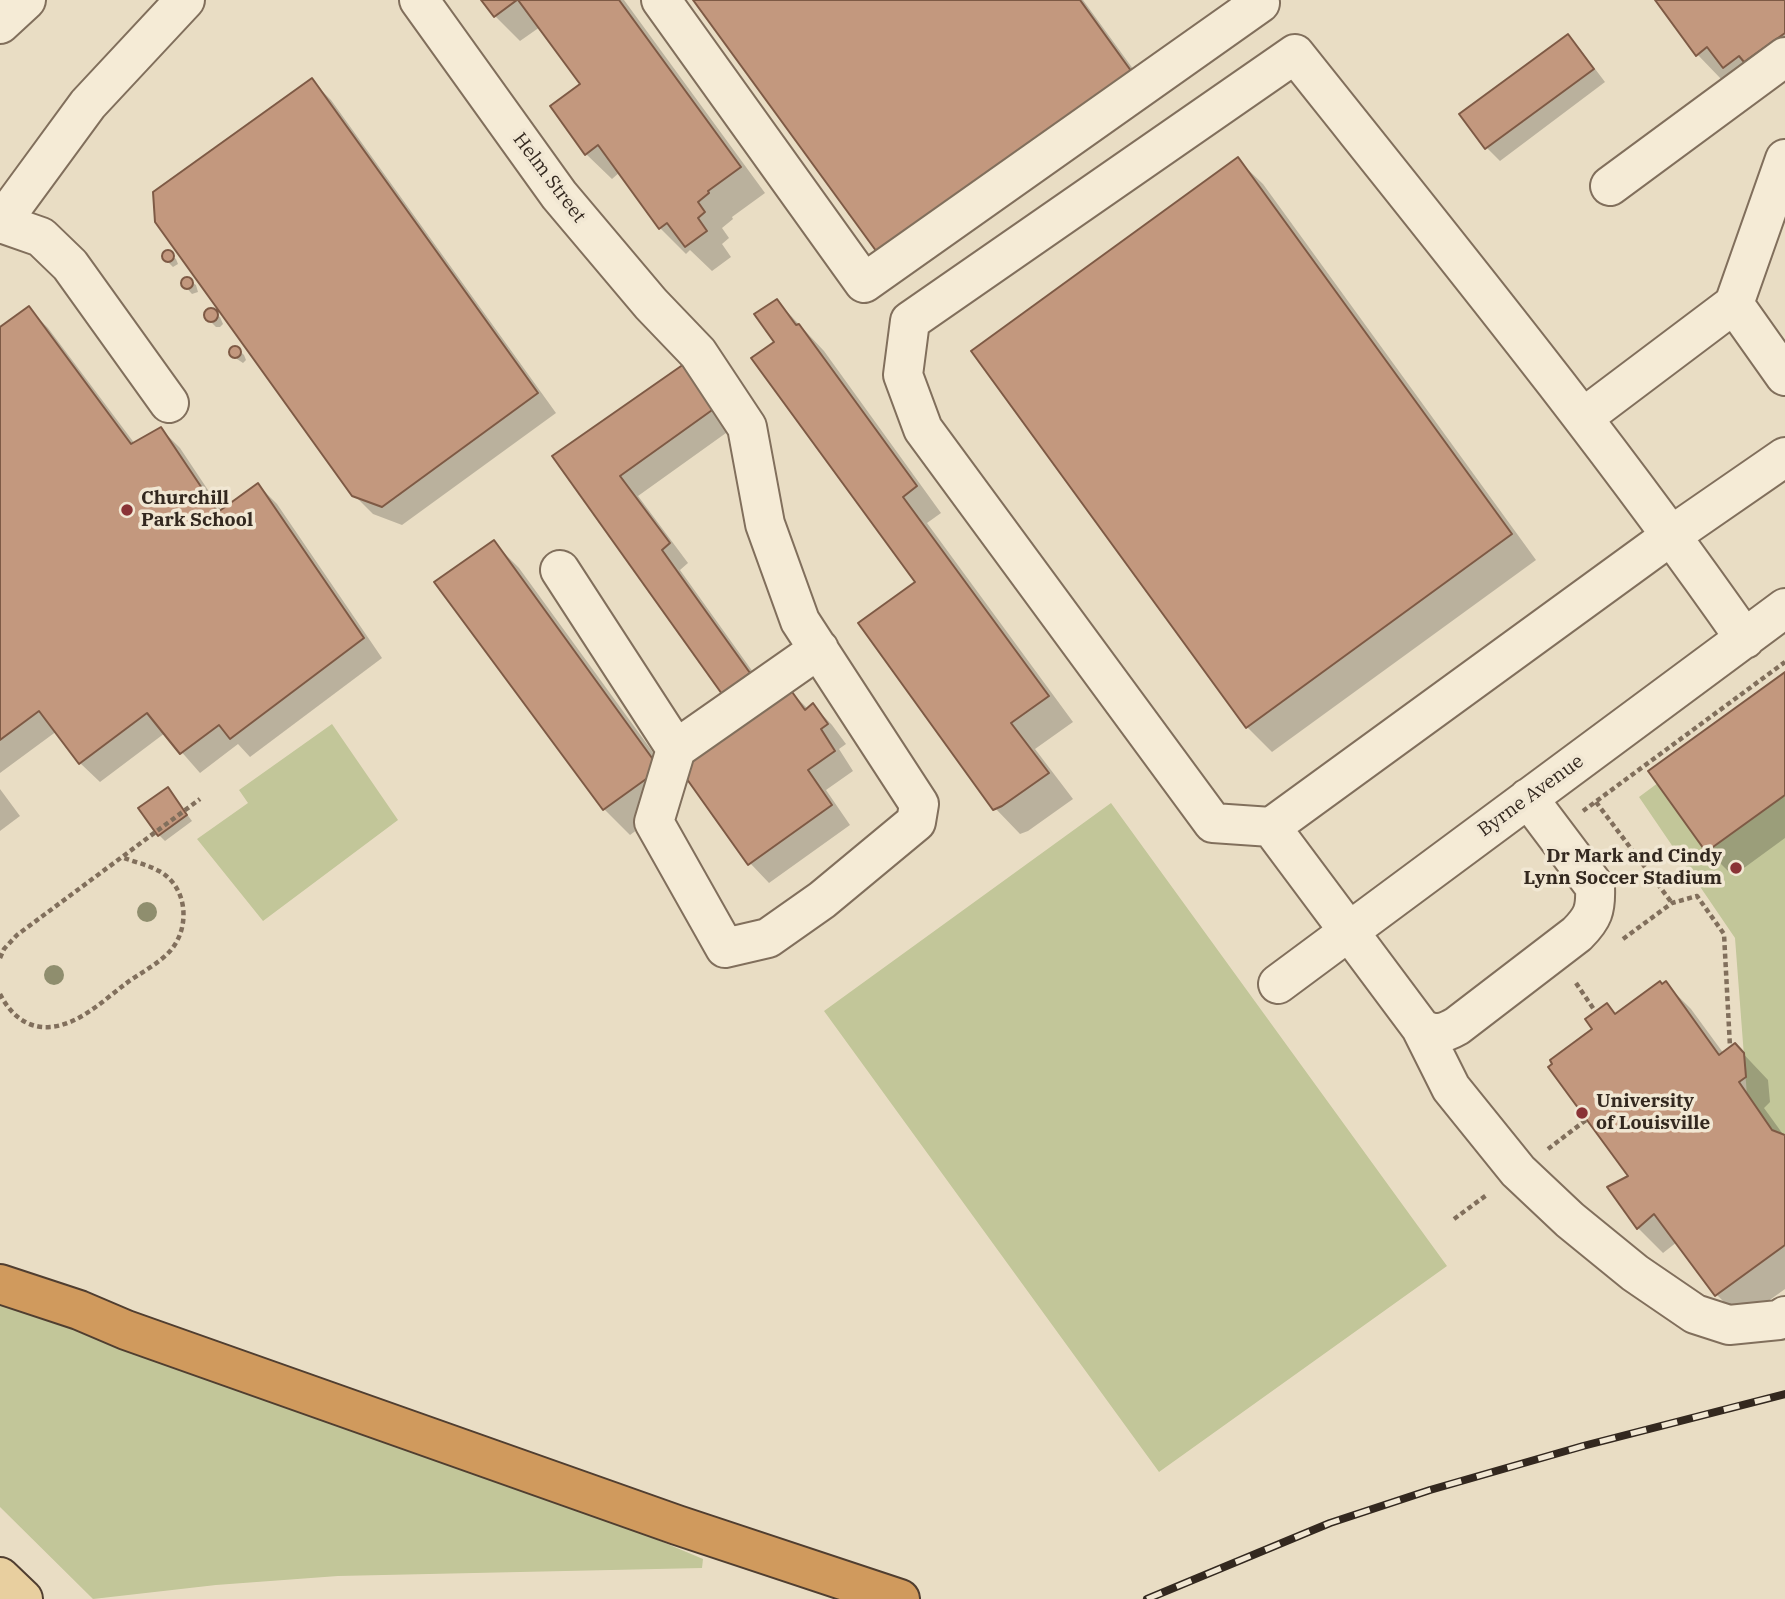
<!DOCTYPE html>
<style>
body{margin:0}
canvas{display:block;background:#e9ddc4}
</style>
<canvas width="1785" height="1599"></canvas>
<script>
const ctx = document.querySelector('canvas').getContext('2d');
ctx.lineJoin = 'round';
function fill(path, color) {
  ctx.fillStyle = color;
  ctx.fill(path, 'evenodd');
}
function stroke(path, color, width, dash) {
  ctx.strokeStyle = color;
  ctx.lineWidth = width;
  ctx.lineCap = dash ? 'butt' : 'round';
  ctx.setLineDash(dash || []);
  ctx.stroke(path);
}
function write(font, color, halo, rows, align = 'center') {
  ctx.font = font + ' "IBM Plex Serif",serif';
  ctx.lineWidth = 7;
  ctx.setLineDash([]);
  ctx.textBaseline = 'middle';
  ctx.strokeStyle = halo;
  ctx.fillStyle = color;
  for (const [text, x, y, turn = 0] of rows) {
    ctx.save();
    ctx.translate(x, y);
    ctx.rotate((+turn || 0) * Math.PI / 180);
    ctx.textAlign = isNaN(turn) ? turn : align;
    if (halo) ctx.strokeText(text, 0, 0);
    ctx.fillText(text, 0, 0);
    ctx.restore();
  }
}
const green = new Path2D(`
 M1785 689V1135L1749 1122 1735 938 1639 797Z
 M332 724 398 820 263 921 197 839 248 803 239 790Z
 M1111 803 1447 1266 1159 1472 824 1011Z
 M0 1299 594 1513 703 1559 702 1568 338 1576 216 1585 93 1599 0 1507Z`);
const shadow = new Path2D(`
 M484 0H624L765 193 732 217 733 219 722 228 729 238 722 244 731 257 712 271 690 250 686 254 660 228 620 172 612 179 586 154 582 84 540 27 520 41 495 16Z
 M696 0H1083L1152 95Z
 M1657 0H1785V76L1722 80 1697 54Z
 M1568 36 1580 49 1605 82 1500 161 1487 148 1462 114Z
 M312 81 331 100 556 413 402 525 373 514 353 494Z
 M1237 159 1263 184 1536 560 1272 752 1247 727Z
 M167 252 176 259 178 264 173 267 163 257Z
 M186 278 196 285 198 292 192 294 183 284Z
 M777 301 824 351 941 513 927 523 1073 722 1035 749 1073 799 1028 831 1020 834 995 808 917 582 777 342Z
 M28 308 48 328 135 444 161 429 180 448 222 511 258 485 277 504 382 658 250 757 238 744 200 773 165 733 100 782 80 763 57 731 0 773V329Z
 M210 310 220 317 223 324 220 327H216L206 317Z
 M233 348H237L244 355 246 360 243 363 234 357 231 352Z
 M684 367 733 428 638 496 688 563 680 570 768 693 743 712 554 456Z
 M493 542 519 568 684 795 630 835 604 809 436 582Z
 M1785 674V838L1733 876 1708 851 1651 771Z
 M790 691 808 709 813 705 832 725 846 744 839 749 853 771 826 790 850 825 769 883 750 863Z
 M0 789 20 816 0 831Z
 M168 789 192 821 165 841 159 835Z
 M1666 984 1691 1009 1724 1054 1735 1045 1768 1080 1770 1102 1764 1108 1785 1137V1289L1742 1320 1716 1294 1677 1242 1663 1253 1638 1228 1610 1188 1630 1177 1595 1030 1607 1005 1616 1015Z`);
const building = new Path2D(`
 M481 0H517L494 17Z
 M518 0H619L741 167 708 191 709 193 698 202 705 212 698 218 707 231 685 247 667 223 659 229 598 145 585 155 550 106 580 84Z
 M693 0H1080L1134 75 882 259Z
 M1655 0H1785V33L1744 62 1739 56 1723 68 1707 47 1696 56Z
 M1568 34 1594 69 1485 149 1459 114Z
 M312 78 538 393 382 507 352 496 155 222 153 192Z
 M1238 157 1512 534 1246 728 971 351Z
 M162 256a6 6 0 1 1 12 0a6 6 0 1 1-12 0Z
 M181 283a6 6 0 1 1 12 0a6 6 0 1 1-12 0Z
 M777 299 796 325 799 324 917 486 903 497 1049 696 1011 723 1049 773 1002 806 993 810 858 623 915 582 751 358 774 342 754 314Z
 M29 306 131 444 161 427 218 512 258 483 364 638 230 739 219 725 180 754 147 713 79 764 39 711 0 740V327Z
 M204 315a7 7 0 1 1 14 0a7 7 0 1 1-14 0Z
 M229 352a6 6 0 1 1 12 0a6 6 0 1 1-12 0Z
 M684 364 715 408 620 476 670 543 662 550 750 673 722 694 552 456Z
 M494 540 660 769 603 810 434 582Z
 M1785 672V795L1706 852 1648 771Z
 M790 689 805 710 813 703 828 724 821 729 835 751 808 770 832 805 748 865 679 768Z
 M168 787 187 815 158 836 138 808Z
 M1660 981 1662 984 1666 981 1719 1055 1735 1043 1744 1053 1746 1077 1739 1082 1772 1130 1785 1135V1245L1715 1296 1654 1214 1637 1229 1607 1187 1628 1176 1548 1067 1552 1064 1550 1060 1592 1029 1585 1019 1607 1003 1615 1014Z`);
const path = new Path2D(`
 M1596 802 1672 903
 M1583 811 1785 662
 M1623 939 1672 903 1697 896 1724 934 1730 1047
 M0 958 4 949 17 935 200 799
 M1576 983 1595 1011
 M0 994C10 1014 27 1029 50 1027 78 1025 103 1001 124 985 138 974 159 964 171 950 191 926 187 886 159 871 148 865 135 862 124 858
 M1548 1149 1586 1120
 M1454 1219 1488 1194`);
const minor = new Path2D(`
 M419 0 559 195 651 304 698 353 747 427 765 524 800 621 919 804 916 822 822 900 768 938 725 948 654 822 676 749 819 649
 M661 0 864 283 1260 3 1259 0
 M0 24 26 0
 M1785 159 1734 304 1785 376
 M1610 186 1785 57
 M1 223 41 237 70 265 169 403
 M0 224 88 104 185 0
 M1584 417 1734 304
 M560 570 676 749
 M1745 639C1604 437 1448 246 1295 54L910 321 903 375 923 429 1213 823 1271 827 1672 535 1785 457
 M1271 827 1421 1028C1435 1036 1443 1034 1457 1026L1577 934C1593 918 1596 910 1595 887L1528 798
 M1278 984 1785 608
 M1421 1028 1451 1088 1518 1171 1570 1220 1635 1273 1695 1314 1729 1325 1779 1320 1785 1316`);
const major = new Path2D(`
 M0 1577 23 1599`);
const highway = new Path2D(`
 M0 1284 79 1310 126 1330 677 1525 900 1599`);
const rail = new Path2D(`
 M1147 1599 1330 1523 1430 1490 1583 1446 1785 1394`);
const trees = [
 [147,912],
 [54,975]
];
const markers = [
 [127,510,7,"#8a3336"],
 [1736,868,7,"#8a3336"],
 [1582,1113,7,"#8a3336"]
];
const streetNames = [
 ["Helm Street",549,178,53],
 ["Byrne Avenue",1531,796,-36]
];
const poiNames = [
 ["Churchill",141,499],
 ["Park School",141,521],
 ["Dr Mark and Cindy",1722,857,"right"],
 ["Lynn Soccer Stadium",1722,879,"right"],
 ["University",1596,1102],
 ["of Louisville",1596,1124]
];
fill(green, '#c2c699');
fill(shadow, '#0003');
fill(building, '#c3987e');
stroke(building, '#7e5a45', 2);
stroke(minor, '#816f5c', 42);
stroke(major, '#503e30', 42);
stroke(highway, '#503e30', 42);
stroke(path, '#816f5c', 4.5, [5, 3.5]);
stroke(minor, '#f5ebd6', 38);
stroke(major, '#e8cf9f', 38);
stroke(highway, '#d09a5d', 38);
stroke(rail, '#33281f', 8);
stroke(rail, '#f1e7d3', 5, [16]);
ctx.fillStyle = '#8f8e6e';
for (const [x, y] of trees) {
  ctx.beginPath();
  ctx.arc(x, y, 10, 0, 2 * Math.PI);
  ctx.fill();
}
for (const [x, y, r, color] of markers) {
  const dot = new Path2D();
  dot.arc(x, y, r, 0, 2 * Math.PI);
  ctx.fillStyle = color;
  ctx.fill(dot);
  stroke(dot, '#f1e7d3', 2.5);
}
write('19px', '#33281f', '#f1e7d3', streetNames);
write('bold 19px', '#33281f', '#f1e7d3', poiNames, 'left');
</script>
